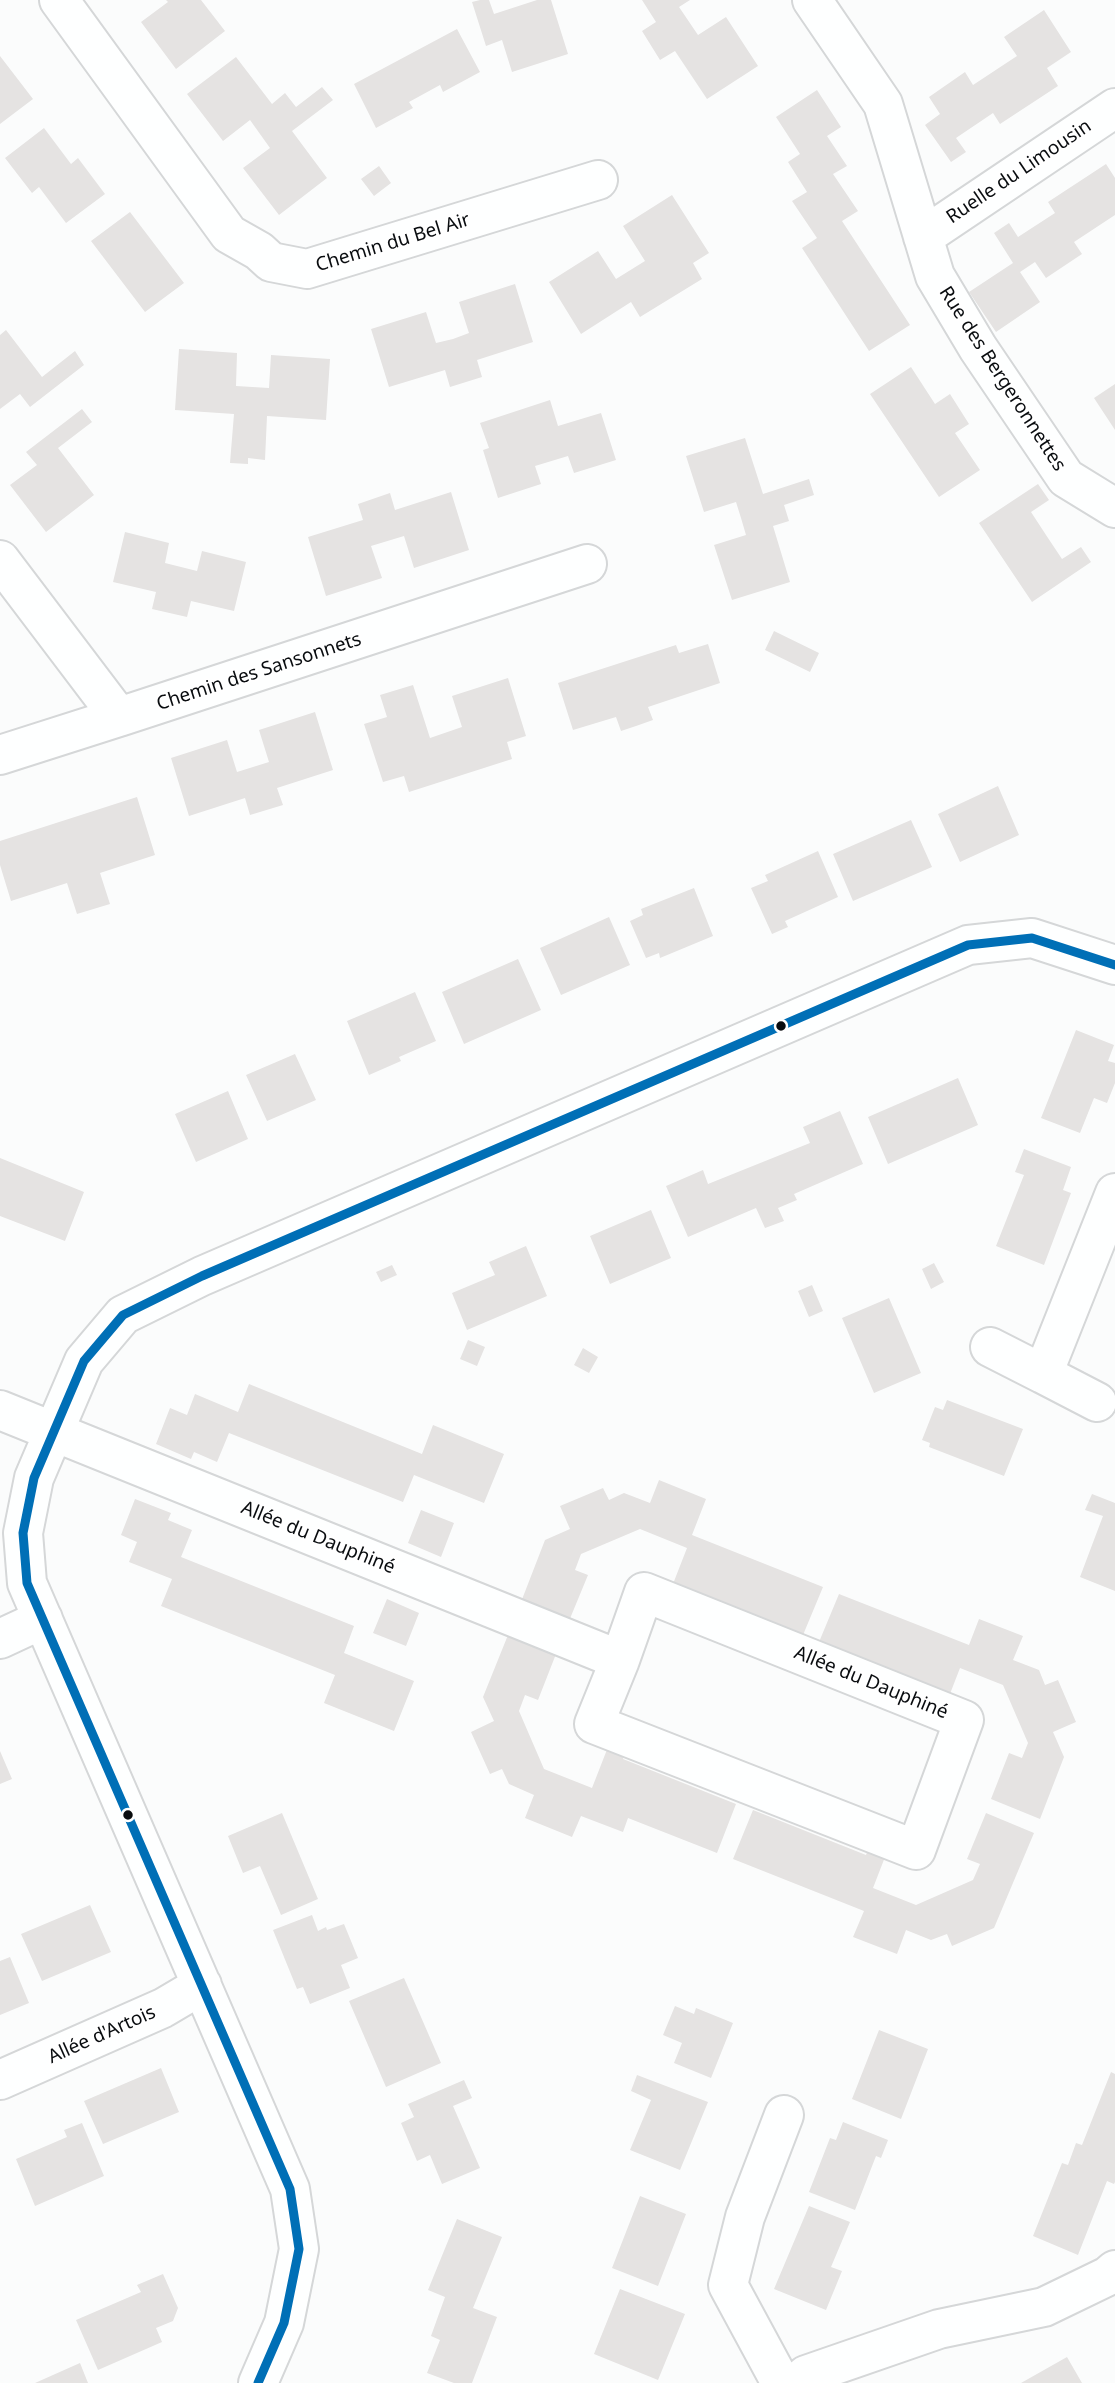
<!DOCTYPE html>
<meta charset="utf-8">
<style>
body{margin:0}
canvas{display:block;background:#fbfcfc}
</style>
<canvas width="1115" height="2383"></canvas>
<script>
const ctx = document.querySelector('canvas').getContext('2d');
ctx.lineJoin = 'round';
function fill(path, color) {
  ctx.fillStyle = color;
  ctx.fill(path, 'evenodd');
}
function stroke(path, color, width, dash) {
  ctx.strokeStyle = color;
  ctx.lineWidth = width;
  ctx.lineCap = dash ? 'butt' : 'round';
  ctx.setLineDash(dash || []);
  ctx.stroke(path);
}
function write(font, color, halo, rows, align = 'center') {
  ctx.font = font + ' "Noto Sans",sans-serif';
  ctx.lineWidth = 5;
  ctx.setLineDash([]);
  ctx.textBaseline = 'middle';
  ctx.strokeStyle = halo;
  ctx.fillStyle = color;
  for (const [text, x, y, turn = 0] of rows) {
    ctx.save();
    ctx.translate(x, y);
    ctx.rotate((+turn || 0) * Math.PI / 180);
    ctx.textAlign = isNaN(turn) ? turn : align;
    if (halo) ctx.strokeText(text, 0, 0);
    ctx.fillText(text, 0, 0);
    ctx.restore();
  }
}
const building = new Path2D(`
 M166 0H201L225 31 176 69 141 22 168 2Z
 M480 0H489L494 14 537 0H551L568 54 512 72 502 40 486 46 472 2Z
 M642 0H690L679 7 698 35 726 17 758 66 707 99 675 51 660 60 642 31 656 22Z
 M1044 10 1071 52 1047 68 1058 86 1000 124 993 113 956 138 966 152 951 162 925 125 940 114 929 97 965 72 973 85 1017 56 1004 37Z
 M457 29 480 72 443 92 440 85 409 102 413 108 376 128 354 84Z
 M0 56 33 99 0 124Z
 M236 57 272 104 285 93 296 107 322 87 333 100 292 131 327 178 279 215 243 168 270 148 250 120 223 141 187 94Z
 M817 90 841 127 827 136 847 166 833 174 858 211 842 221 910 325 869 351 802 248 817 238 792 201 807 192 788 162 800 154 776 117Z
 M44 128 71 164 78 158 105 194 66 223 39 187 32 193 5 158Z
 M1106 164 1115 178V215L1074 242 1082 254 1046 278 1035 262 1020 272 1040 302 996 332 969 292 1013 263 994 233 1009 223 1018 237 1055 213 1048 202Z
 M379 166 391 183 374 196 361 179Z
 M672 195 709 253 693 263 702 279 640 317 631 302 581 334 549 282 598 251 616 279 645 261 623 226Z
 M130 212 184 283 145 312 91 241Z
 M515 284 533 342 477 360 482 377 450 387 445 370 389 387 371 329 426 312 436 343 453 339 469 333 459 302Z
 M6 330 42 377 75 351 84 365 30 407 20 394 0 409V335Z
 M179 349 237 353 236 386 269 388 271 355 330 359 326 420 267 416 265 460 248 458V464L230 463 234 414 175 410Z
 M911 367 935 404 950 394 969 424 955 433 980 470 939 497 870 394Z
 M1115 384V430L1094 398Z
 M550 400 558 426 601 413 616 460 574 473 568 456 535 466 541 484 498 498 483 450 489 448 480 423Z
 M82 409 92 422 58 448 94 495 46 532 10 485 37 465 26 452Z
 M745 438 763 494 809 479 814 495 784 505 789 521 773 526 790 582 732 600 714 545 746 535 741 518 736 502 704 512 686 456Z
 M1038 484 1049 500 1031 512 1046 535 1062 559 1081 547 1091 562 1032 602 979 523Z
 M451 492 469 550 414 568 404 536 371 546 382 578 326 596 308 537 363 520 358 504 390 493 395 510Z
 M125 532 169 543 165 563 197 571 202 551 246 562 234 611 191 601 187 617 152 609 156 592 113 582Z
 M774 631 819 653 810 672 765 650Z
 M708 644 720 683 648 707 653 720 636 726 621 731 616 717 573 730 558 683 676 645 679 653Z
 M508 678 526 736 507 742 512 759 409 792 404 776 383 782 364 724 387 717 380 695 413 685 430 738 462 727 452 696Z
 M315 712 333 770 277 788 283 805 250 815 245 798 189 816 171 758 227 740 237 772 269 762 259 730Z
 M998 786 1019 835 960 862 938 814Z
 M137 797 155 855 100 873 110 904 77 914 67 883 11 901 0 865V841Z
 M911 820 932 867 853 901 833 854Z
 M818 851 838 897 785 921 788 927 772 934 751 888 768 881 765 875Z
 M694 888 713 936 660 958 659 953 646 958 630 921 643 915 641 909Z
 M609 917 630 965 561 995 540 948Z
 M518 959 541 1010 464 1044 442 992Z
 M415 992 436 1041 399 1057 401 1061 369 1075 347 1021Z
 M1076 1030 1114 1045 1108 1061 1115 1063V1083L1107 1103 1094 1098 1080 1133 1041 1118Z
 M295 1054 316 1100 267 1121 246 1075Z
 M958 1078 978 1125 888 1164 868 1117Z
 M228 1091 248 1139 196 1162 175 1114Z
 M840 1111 863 1164 794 1194 797 1200 778 1208 784 1221 765 1228 756 1208 688 1237 666 1186 703 1170 708 1184 810 1143 803 1127Z
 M1024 1149 1071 1167 1063 1190 1071 1193 1044 1265 996 1246 1024 1175 1015 1172Z
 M0 1158 84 1192 65 1241 0 1216Z
 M651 1210 671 1258 610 1284 590 1236Z
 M526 1246 547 1296 467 1330 452 1293 495 1275 489 1262Z
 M934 1263 944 1282 931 1289 922 1269Z
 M392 1265 397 1275 381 1282 376 1272Z
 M812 1285 823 1311 809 1317 798 1291Z
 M889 1298 921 1373 874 1393 842 1318Z
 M468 1340 485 1347 477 1366 460 1359Z
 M583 1348 598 1357 589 1373 574 1365Z
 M249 1384 422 1454 433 1425 504 1454 484 1503 414 1475 403 1502 229 1433 217 1462 194 1452 191 1459 156 1444 170 1408 187 1415 195 1394 238 1412Z
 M947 1400 1023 1429 1004 1476 929 1447 930 1443 922 1440 935 1407 943 1410Z
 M659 1480 706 1499 692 1535 823 1587 803 1635 671 1589 687 1548 640 1529 581 1554 575 1570 588 1575 569 1621 521 1602 545 1540 570 1529 560 1506 603 1488 609 1500 624 1493 650 1503Z
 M1092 1494 1115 1503V1591L1080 1577 1103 1516 1085 1510Z
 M135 1499 171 1513 168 1520 192 1530 181 1557 354 1626 344 1653 414 1681 394 1731 324 1703 335 1675 161 1606 172 1579 129 1562 137 1542 121 1535Z
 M421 1510 454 1523 441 1557 408 1543Z
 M839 1594 969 1645 979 1619 1023 1636 1013 1660 1039 1670 1045 1685 1058 1680 1076 1722 1053 1732 1064 1757 1040 1819 991 1799 1009 1753 1022 1758 1028 1743 1003 1685 960 1668 948 1699 819 1642Z
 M387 1599 419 1613 406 1646 373 1633Z
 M508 1635 556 1654 538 1700 525 1695 519 1711 544 1769 592 1788 608 1747 625 1754 623 1759 736 1804 717 1853 628 1818 623 1832 581 1816 572 1837 525 1818 534 1795 509 1784 502 1769 490 1774 471 1732 494 1721 483 1697Z
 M0 1751 12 1779 0 1784Z
 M753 1810 866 1855 868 1850 885 1857 873 1888 916 1905 973 1880 980 1864 967 1859 986 1813 1034 1833 994 1928 952 1946 947 1934 931 1940 906 1930 897 1954 853 1937 864 1911 733 1859Z
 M282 1813 318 1899 281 1915 260 1866 243 1873 228 1836Z
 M90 1905 111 1952 42 1981 21 1934Z
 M312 1915 318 1931 326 1927 327 1930 344 1924 358 1958 341 1965 350 1988 310 2004 303 1987 297 1989 273 1930Z
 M10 1957 29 2003 0 2015V1961Z
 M404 1978 441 2063 386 2087 349 2001Z
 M675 2006 694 2014 696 2008 733 2023 711 2078 674 2063 682 2043 663 2035Z
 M879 2030 928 2049 901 2119 852 2099Z
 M161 2068 179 2112 103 2144 84 2101Z
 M1111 2072 1115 2074V2182L1114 2184 1107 2181 1078 2255 1033 2236 1062 2163 1068 2165 1076 2143 1082 2145Z
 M637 2075 708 2102 680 2170 630 2150 651 2100 631 2091Z
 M464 2080 472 2098 453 2106 480 2168 442 2184 430 2155 417 2161 401 2123 414 2117 408 2104Z
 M843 2122 888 2140 881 2158 876 2156 855 2210 809 2192 830 2138 836 2140Z
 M82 2123 104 2176 35 2206 16 2159 67 2137 64 2130Z
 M640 2196 686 2214 658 2286 612 2268Z
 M809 2206 850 2222 831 2267 842 2271 826 2310 774 2289Z
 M457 2219 502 2237 473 2308 497 2317 472 2383H454L427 2373 440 2340 431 2336 445 2297 428 2290Z
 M163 2274 178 2308 173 2321 156 2328 162 2342 98 2370 76 2320 141 2292 137 2285Z
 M620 2289 685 2314 658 2380 594 2354Z
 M1067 2357 1082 2383H1021Z
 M80 2363 88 2383H35Z`);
const minor = new Path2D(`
 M59 0 229 234 259 251 271 262 307 269 598 180
 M812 0 883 104 935 276 978 348 1066 478 1115 508
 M923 237 1115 108
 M0 560 119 717 587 564
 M0 755 119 717
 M990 1347 1043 1374
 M1097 1402 1043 1374 1115 1193
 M0 1410 620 1660 594 1724 916 1850 964 1720 644 1592 620 1660
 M0 1639 43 1619
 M0 2080 163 2008 202 1985
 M258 2383 284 2323 299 2249 290 2189 27 1583 23 1533 34 1478 84 1361 123 1315 202 1276 968 945 1032 938 1115 965
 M781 2383 728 2285 745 2217 784 2115
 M797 2383 806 2375 939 2329 1044 2307 1108 2276 1115 2270`);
const bus1 = new Path2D(`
 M258 2383 284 2323 299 2249 290 2189 27 1583 23 1533 34 1478 84 1361 123 1315 202 1276 968 945 1032 938 1115 965`);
const markers = [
 [781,1026,6,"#090c0f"],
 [128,1815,6,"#090c0f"]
];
const streetNames = [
 ["Ruelle du Limousin",1019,172,-34],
 ["Chemin du Bel Air",393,243,-17],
 ["Rue des Bergeronnettes",1002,379,57],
 ["Chemin des Sansonnets",259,672,-18],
 ["Allée du Dauphiné",318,1538,22],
 ["Allée du Dauphiné",871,1683,22],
 ["Allée d'Artois",102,2035,-24]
];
fill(building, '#e5e3e2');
stroke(minor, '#d5d7d8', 42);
stroke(minor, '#feffff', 38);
stroke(bus1, '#006fb6', 9);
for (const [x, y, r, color] of markers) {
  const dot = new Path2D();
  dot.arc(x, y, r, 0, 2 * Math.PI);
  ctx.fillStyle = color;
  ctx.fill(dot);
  stroke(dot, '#fff', 2.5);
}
write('19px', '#090c0f', '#fff', streetNames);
</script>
